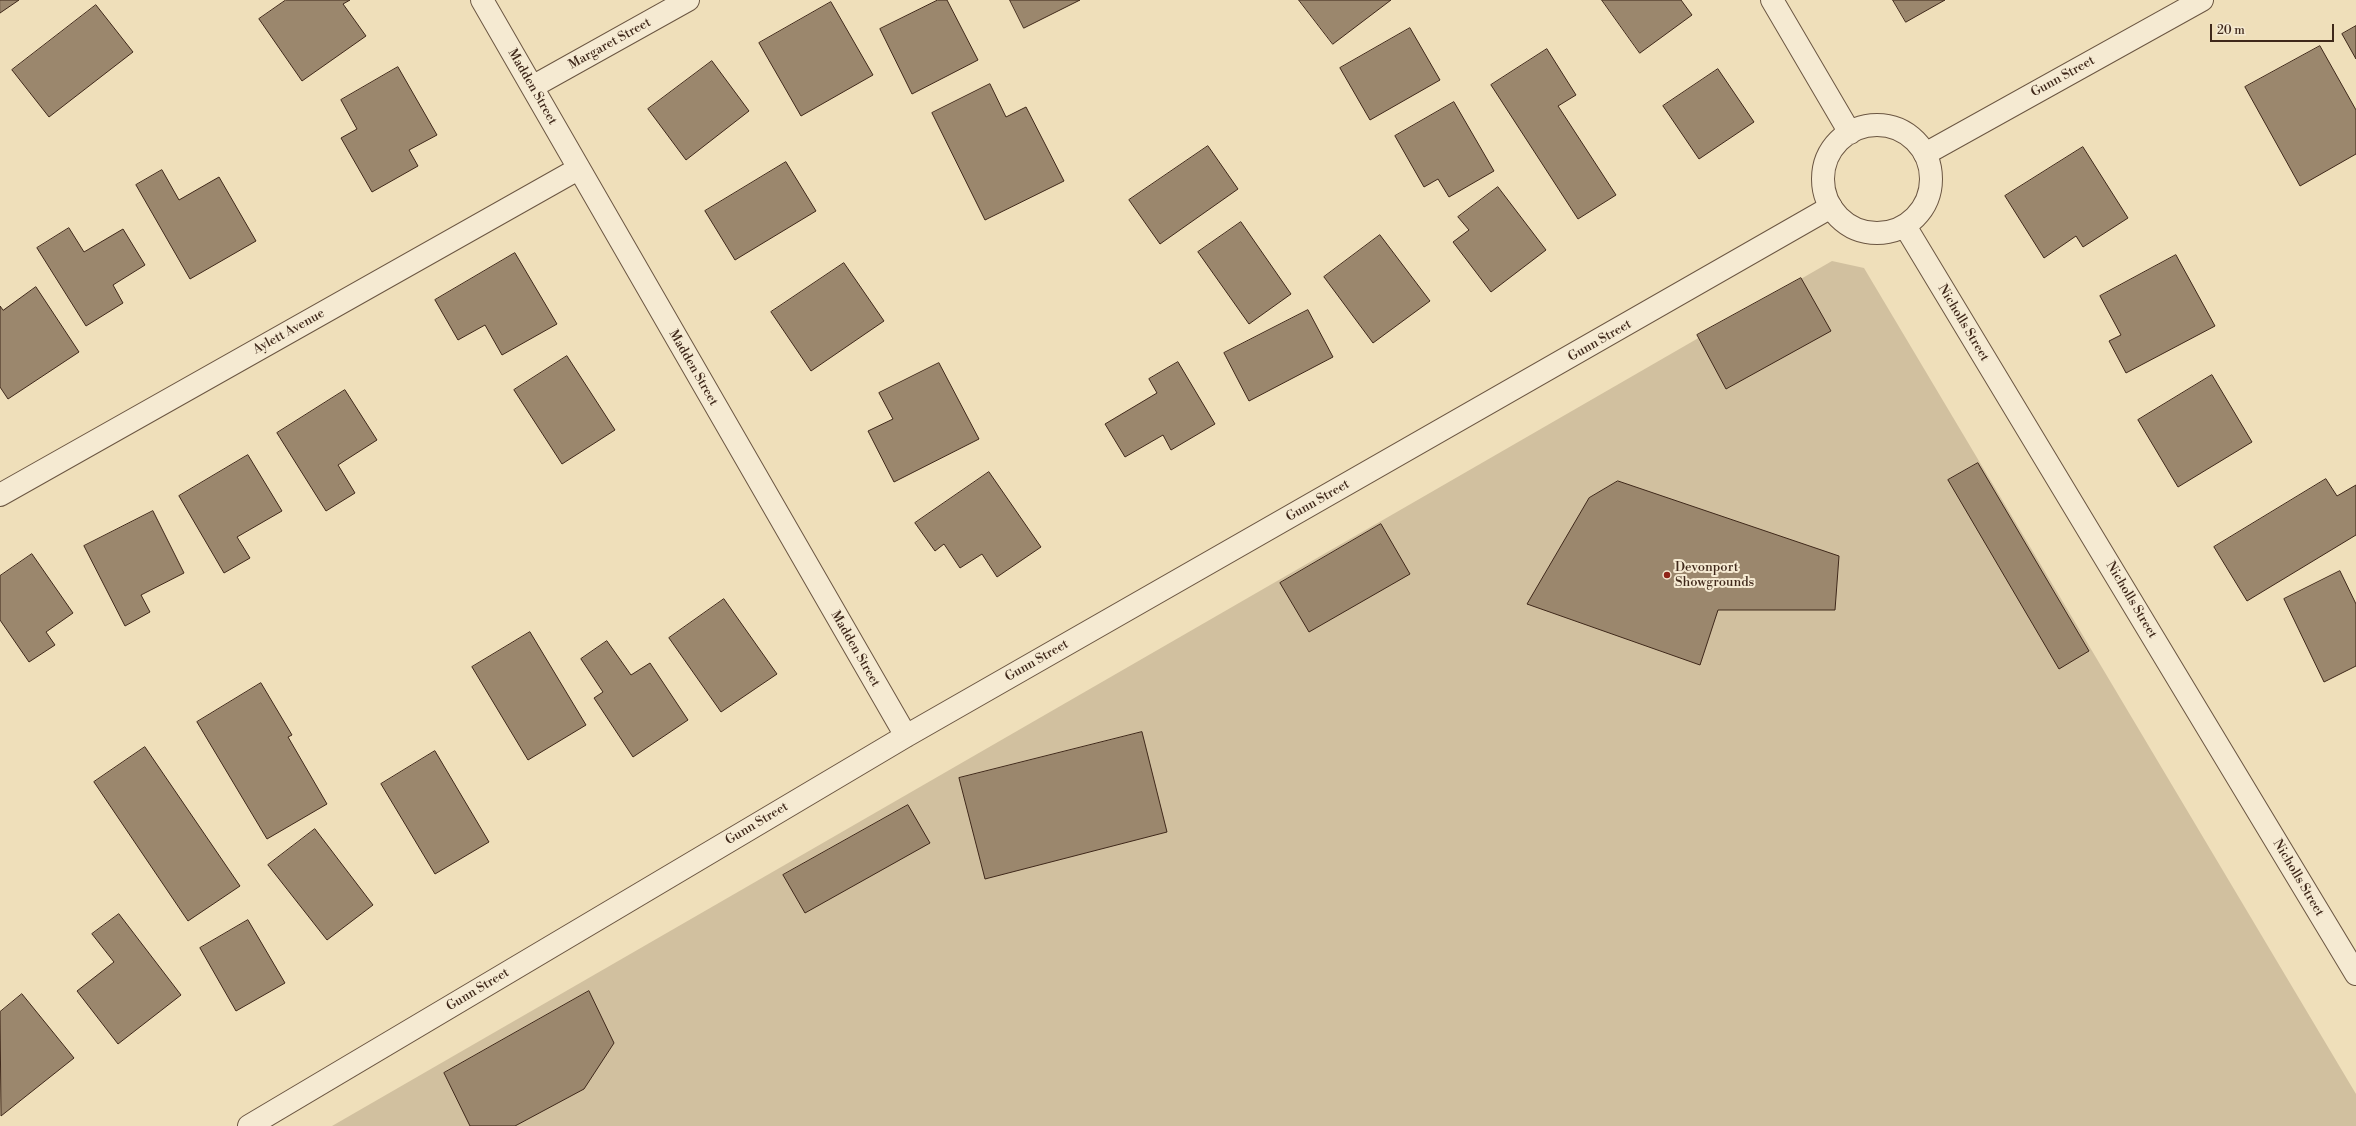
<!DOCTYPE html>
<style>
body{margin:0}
#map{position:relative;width:2356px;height:1126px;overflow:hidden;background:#efdfba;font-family:"Libre Bodoni",serif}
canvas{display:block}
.scale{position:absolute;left:2210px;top:24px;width:124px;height:18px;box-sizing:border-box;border:2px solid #3f281a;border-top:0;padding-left:5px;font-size:12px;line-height:14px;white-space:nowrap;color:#3f281a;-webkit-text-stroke:3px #f5ead2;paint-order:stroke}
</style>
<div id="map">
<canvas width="2356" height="1126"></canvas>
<div class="scale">20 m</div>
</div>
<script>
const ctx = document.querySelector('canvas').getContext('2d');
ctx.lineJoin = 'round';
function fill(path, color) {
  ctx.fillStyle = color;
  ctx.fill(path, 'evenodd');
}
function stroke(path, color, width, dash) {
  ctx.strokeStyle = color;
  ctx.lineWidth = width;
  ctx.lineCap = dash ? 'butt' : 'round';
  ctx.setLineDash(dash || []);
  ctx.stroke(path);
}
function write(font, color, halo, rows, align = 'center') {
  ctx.font = font + ' "Libre Bodoni",serif';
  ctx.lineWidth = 4;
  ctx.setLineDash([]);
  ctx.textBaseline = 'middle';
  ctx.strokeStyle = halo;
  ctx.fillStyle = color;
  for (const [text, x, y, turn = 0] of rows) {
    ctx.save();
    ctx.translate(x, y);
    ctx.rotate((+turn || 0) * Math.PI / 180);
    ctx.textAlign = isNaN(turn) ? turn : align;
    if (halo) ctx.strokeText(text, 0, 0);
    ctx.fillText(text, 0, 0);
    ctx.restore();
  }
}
const green = new Path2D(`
 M1832 261 1864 268 2356 1094V1126H332Z`);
const building = new Path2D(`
 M0 0H19L0 13Z
 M286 0H350L343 4 366 36 302 81 259 19Z
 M938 0H947L978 60 912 94 880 29Z
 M1010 0H1080L1024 28Z
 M1299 0H1391L1333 44Z
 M1602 0H1681L1692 15 1640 53Z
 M1893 0H1945L1906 22Z
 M831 2 873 75 801 116 759 43Z
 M96 5 133 52 49 117 12 70Z
 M2356 26V59L2342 34Z
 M1410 28 1440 80 1370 120 1340 68Z
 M2320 46 2356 110V154L2300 186 2245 87Z
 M1547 49 1576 95 1558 106 1616 195 1578 219 1491 85Z
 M712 61 749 111 686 160 648 109Z
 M398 67 437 135 409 150 418 166 372 192 341 138 357 129 341 100Z
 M1718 69 1754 122 1699 159 1663 106Z
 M990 84 1006 117 1026 107 1064 181 985 220 932 113Z
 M1454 102 1494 171 1449 197 1438 179 1424 187 1395 136Z
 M1208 146 1238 189 1160 244 1129 200Z
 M2083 147 2128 218 2083 247 2076 236 2044 258 2005 196Z
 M786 162 816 211 735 260 705 211Z
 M162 170 179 200 219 177 256 241 190 279 136 185Z
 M1498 187 1546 250 1491 292 1453 242 1469 230 1458 217Z
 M1241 222 1291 294 1249 324 1198 252Z
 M69 228 84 252 123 229 145 265 113 285 123 303 86 326 37 248Z
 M1380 235 1430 301 1373 343 1324 277Z
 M515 253 557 324 502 355 485 325 458 340 435 300Z
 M2176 255 2215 326 2126 373 2109 341 2121 335 2100 296Z
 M844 263 884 321 811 371 771 312Z
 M1801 278 1831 331 1726 389 1697 335Z
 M36 287 79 352 8 399 0 387V306L3 310Z
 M1308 310 1333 357 1249 401 1224 353Z
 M567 356 615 430 562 464 514 390Z
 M1178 362 1215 424 1171 450 1163 435 1125 457 1105 424 1157 393 1149 379Z
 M939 363 979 439 894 482 868 431 893 419 879 393Z
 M2212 375 2252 442 2178 487 2138 420Z
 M345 390 377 440 338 465 355 493 326 511 277 433Z
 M248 455 282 511 237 537 250 558 224 573 179 496Z
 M1978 463 2089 651 2059 669 1948 480Z
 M989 472 1041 547 997 577 982 554 960 568 944 544 935 551 915 523Z
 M2326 479 2337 496 2356 485V535L2247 601 2214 547Z
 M1618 481 1839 556 1835 610H1718L1700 665 1527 604 1589 498Z
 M153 511 184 573 141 595 150 612 125 626 84 546Z
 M1381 524 1410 574 1309 632 1280 583Z
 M32 554 73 613 46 632 55 645 29 662 0 620V576Z
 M2340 571 2356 604V666L2324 682 2284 599Z
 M724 599 777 674 721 712 669 638Z
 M530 632 586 725 528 760 472 667Z
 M607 641 631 675 650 663 688 720 633 757 594 698 603 692 581 659Z
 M261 683 292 735 288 737 327 804 267 839 197 722Z
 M1142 732 1167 832 985 879 959 778Z
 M145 747 240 886 188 921 94 782Z
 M435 751 489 842 435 874 381 784Z
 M908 805 930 843 805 913 783 875Z
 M315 829 373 905 327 940 268 865Z
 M119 914 181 995 118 1044 77 991 114 962 92 934Z
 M248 920 285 983 236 1011 200 948Z
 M589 991 614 1043 584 1089 515 1126H470L444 1073Z
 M22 994 74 1058 1 1116 0 1012Z`);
const minor = new Path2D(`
 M482 0 906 736
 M532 87 688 0
 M1925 154 2202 0
 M0 495 578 169
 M249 1126 906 736 1831 207`);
const tertiary = new Path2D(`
 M1772 0 1850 133
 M1823 179a54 54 0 1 1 108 0a54 54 0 1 1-108 0Z
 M1905 226 2356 974`);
const markers = [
 [1667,575,4,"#8f2418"]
];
const streetNames = [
 ["Margaret Street",610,44,-29],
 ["Gunn Street",2063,77,-29],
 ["Madden Street",532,87,60],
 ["Nicholls Street",1963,323,59],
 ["Aylett Avenue",289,332,-29],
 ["Gunn Street",1600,341,-30],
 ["Madden Street",693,368,60],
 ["Gunn Street",1318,501,-30],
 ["Nicholls Street",2131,600,59],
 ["Madden Street",855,649,60],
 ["Gunn Street",1037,661,-30],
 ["Gunn Street",757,824,-31],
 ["Nicholls Street",2298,878,59],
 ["Gunn Street",478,990,-31]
];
const poiNames = [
 ["Devonport",1675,568],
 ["Showgrounds",1675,583]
];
fill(green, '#d1c09f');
fill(building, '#9b876d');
stroke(building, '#3f281a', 1);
stroke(minor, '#6b5642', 24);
stroke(tertiary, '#6b5642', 24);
stroke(minor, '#f5ead2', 22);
stroke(tertiary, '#f5ead2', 22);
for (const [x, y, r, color] of markers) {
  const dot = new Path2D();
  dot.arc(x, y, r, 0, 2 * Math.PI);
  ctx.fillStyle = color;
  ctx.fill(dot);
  stroke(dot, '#f5ead2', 1.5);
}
write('13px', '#3f281a', '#f5ead2', streetNames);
write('13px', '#3f281a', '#f5ead2', poiNames, 'left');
</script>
